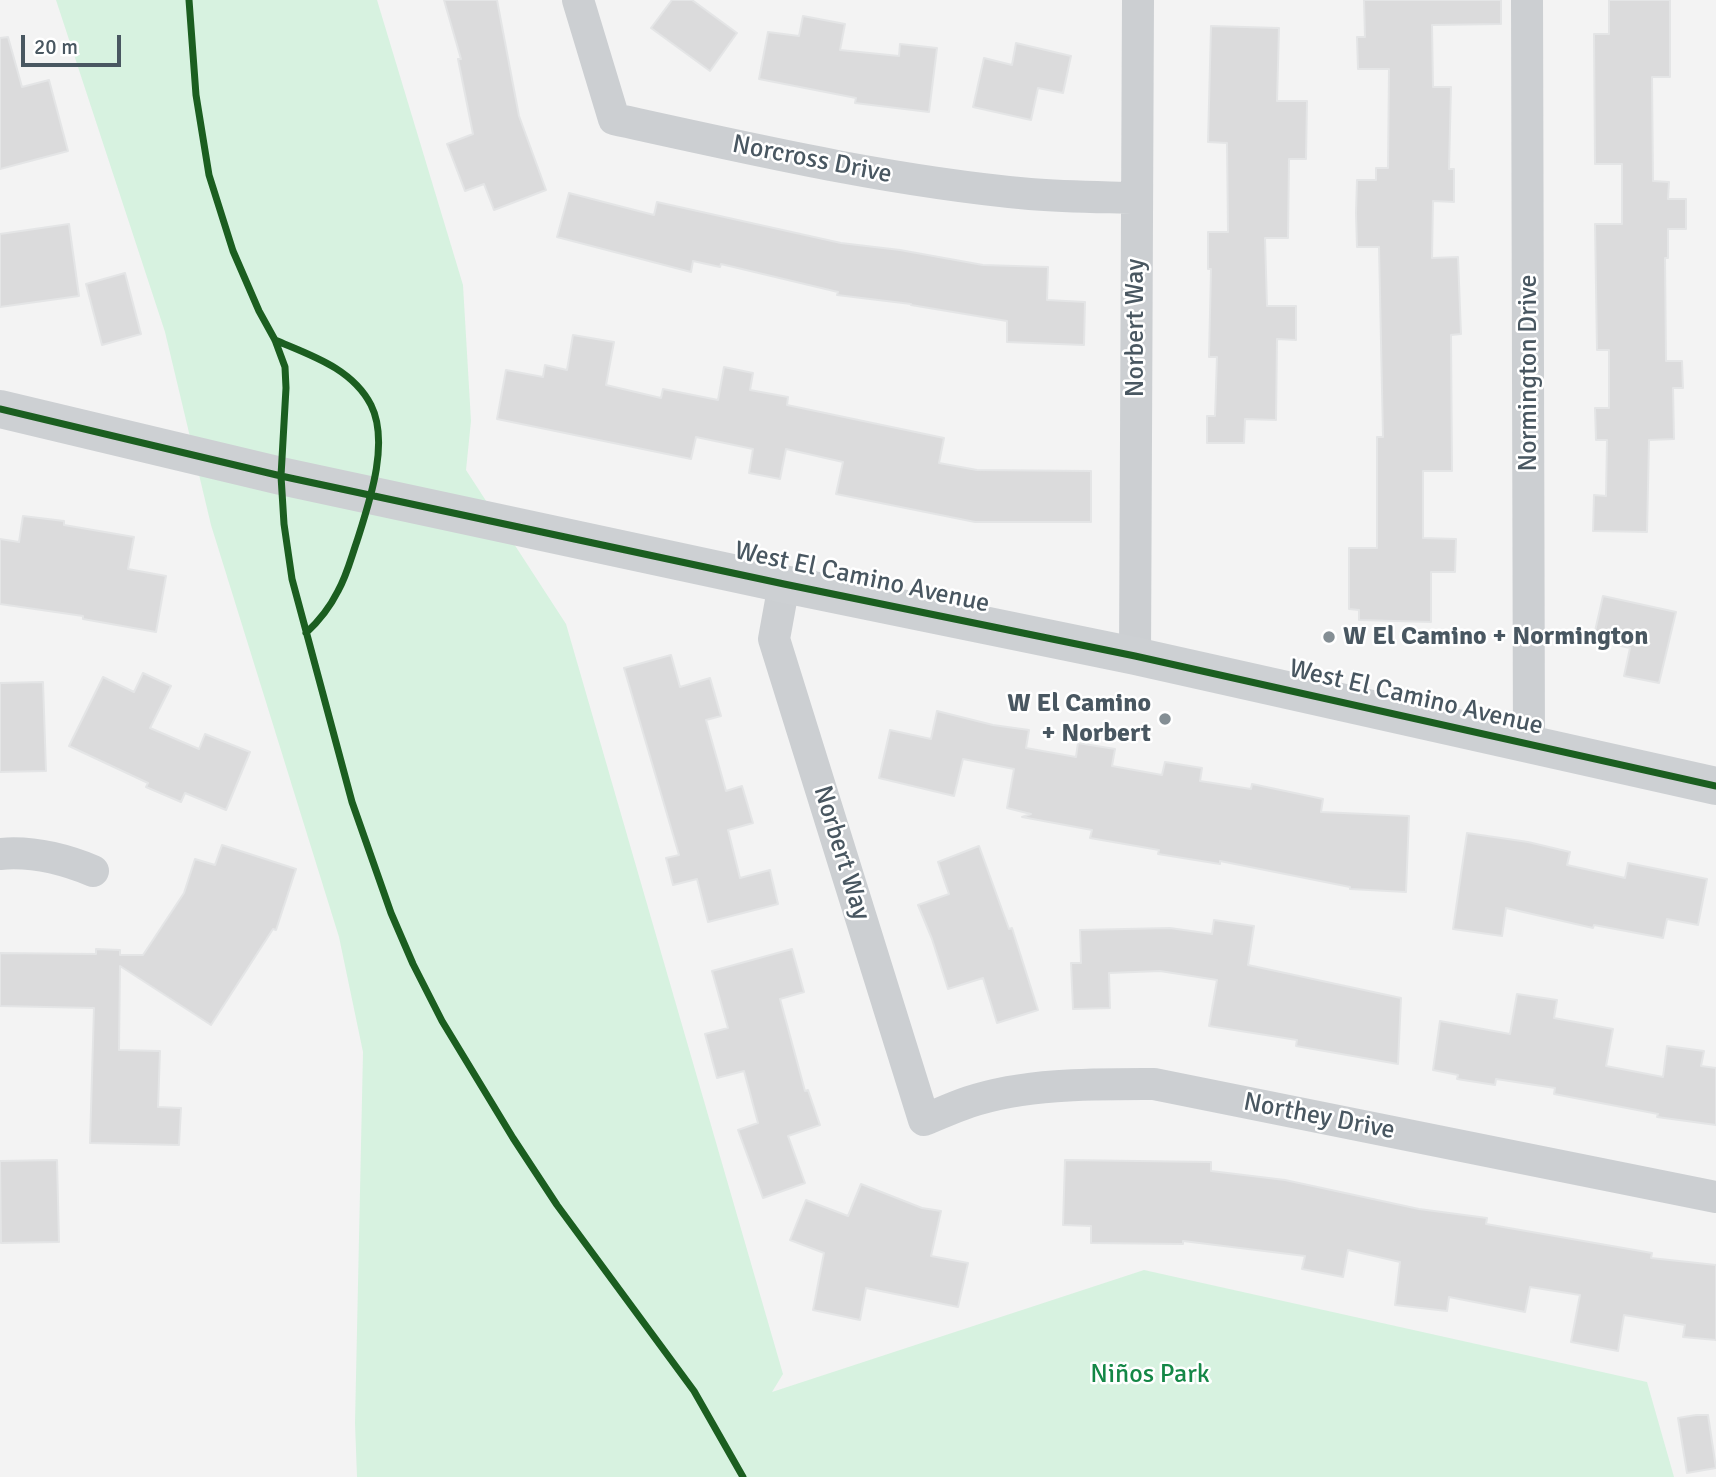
<!DOCTYPE html>
<meta charset="utf-8">
<style>
body{margin:0}
#map{position:relative;width:1716px;height:1477px;overflow:hidden;background:#f3f3f3;font-family:Signika,sans-serif}
canvas{display:block}
.scale{position:absolute;left:21px;top:35px;width:100px;height:32px;box-sizing:border-box;border:4px solid #495761;border-top:0;padding-left:9px;font-size:21px;line-height:24px;white-space:nowrap;color:#495761;-webkit-text-stroke:5px #fff;paint-order:stroke}
</style>
<div id="map">
<canvas width="1716" height="1477"></canvas>
<div class="scale">20 m</div>
</div>
<script>
const ctx = document.querySelector('canvas').getContext('2d');
ctx.lineJoin = 'round';
function fill(path, color) {
  ctx.fillStyle = color;
  ctx.fill(path, 'evenodd');
}
function stroke(path, color, width, dash) {
  ctx.strokeStyle = color;
  ctx.lineWidth = width;
  ctx.lineCap = dash ? 'butt' : 'round';
  ctx.setLineDash(dash || []);
  ctx.stroke(path);
}
function write(font, color, halo, rows, align = 'center') {
  ctx.font = font + ' Signika,sans-serif';
  ctx.lineWidth = 5;
  ctx.setLineDash([]);
  ctx.textBaseline = 'middle';
  ctx.strokeStyle = halo;
  ctx.fillStyle = color;
  for (const [text, x, y, turn = 0] of rows) {
    ctx.save();
    ctx.translate(x, y);
    ctx.rotate((+turn || 0) * Math.PI / 180);
    ctx.textAlign = isNaN(turn) ? turn : align;
    if (halo) ctx.strokeText(text, 0, 0);
    ctx.fillText(text, 0, 0);
    ctx.restore();
  }
}
const green = new Path2D(`
 M56 0H377L463 285 471 421 466 470 566 624 783 1374 772 1392 1144 1270 1647 1382 1674 1477H357L355 1423 363 1052 339 937 211 525 165 332Z`);
const building = new Path2D(`
 M444 0H497L519 116 546 190 494 210 484 184 465 191 447 144 473 134 458 59H461Z
 M672 0H692L737 33 710 71 651 28Z
 M1364 0H1501V24L1432 25 1433 87H1451L1449 169H1454V202L1433 201 1432 258 1458 257 1461 334 1451 335 1452 471H1423V538L1456 539 1455 572H1431V622L1359 620V610L1349 609V548H1377V437H1383L1379 247H1357L1356 213 1357 180H1376V168H1388L1389 69H1358L1357 37H1365Z
 M1609 0H1670V77H1652L1653 181 1669 182 1668 199H1686V229H1668V258H1665L1666 361H1682L1683 388H1673L1674 439 1649 440 1647 532 1593 531 1594 495 1606 496 1607 440H1596L1595 408H1609V350H1597L1595 224H1622V164H1595L1594 34H1609Z
 M803 16 845 24 840 50 899 56 900 44 937 48 929 112 855 103 856 98 759 79 768 32 799 36Z
 M1211 26 1279 28 1277 101H1307L1306 159H1289L1288 238H1265L1267 306H1296V340L1277 339 1276 420 1245 419 1244 443H1207V416H1215L1217 357H1209L1211 269H1208V232H1228L1227 143 1208 142Z
 M8 37 22 87 49 80 68 151 0 169V38Z
 M1016 43 1071 56 1063 93 1038 88 1031 120 973 107 984 58 1012 65Z
 M569 193 654 215 657 202 841 243 900 250 983 265 1048 267 1047 300 1085 302 1084 345 1007 342V321L911 305V304L837 295 838 292 721 264 720 267 693 261 691 272 557 237Z
 M69 224 79 296 0 307V234Z
 M125 273 141 334 102 345 86 284Z
 M573 335 614 342 606 385 661 398 663 389 718 400 724 367 753 373 750 390 788 397 787 405 944 438 939 463 977 470 1091 471V522H975L836 494 843 462 786 449 780 479 749 473 753 449 696 437 691 459 497 419 506 370 543 377 545 365 567 370Z
 M23 516 64 521V525L134 537 128 569 166 576 156 632 83 619V616L0 604V539L19 542Z
 M1603 596 1676 612 1659 683 1624 676 1630 648 1593 640Z
 M671 655 680 687 710 678 721 716 706 720 726 791 742 786 753 823 728 830 740 878 770 870 778 904 708 922 697 879 673 885 666 858 679 855 624 668Z
 M143 673 171 686 150 728 199 749 205 734 250 752 226 810 185 793 181 802 146 787 148 783 69 746 103 677 134 692Z
 M43 682 46 771 0 772V683Z
 M937 711 993 725 1029 730 1026 748 1076 757 1078 743 1115 749 1112 766 1162 775 1165 762 1202 768 1200 781 1251 789 1252 784 1323 799 1321 812 1409 816 1406 892 1350 889V887L1220 861V864L1158 854 1159 850 1090 838 1092 830 1022 817 1031 814 1007 808 1014 769 963 759 954 796 879 778 890 730 931 739Z
 M1467 833 1528 842 1570 852 1567 865 1625 878 1628 863 1707 879 1698 925 1667 919 1663 938 1594 925 1593 928 1506 908 1502 936 1453 929Z
 M222 845 296 869 276 930 273 929 211 1025 120 966 119 1050 160 1051 158 1107 181 1108 179 1145 90 1143 94 1008 0 1006V953L96 954V949L120 950V955H143L184 893 195 859 215 865Z
 M979 846 1009 929 1012 928 1038 1010 997 1023 983 978 948 989 932 939 918 905 949 894 938 862Z
 M1214 920 1254 926 1248 965 1401 998 1398 1064 1296 1046 1297 1040 1209 1026 1217 980 1160 971 1109 973 1110 1008 1073 1009 1071 963H1081L1080 930 1170 928 1212 934Z
 M792 949 804 992 780 999 805 1091 808 1090 820 1125 788 1136 805 1183 763 1198 738 1130 758 1123 744 1071 717 1078 705 1034 728 1028 712 971Z
 M1517 994 1557 1000 1554 1018 1613 1029 1606 1066 1663 1077 1667 1046 1704 1051 1701 1066 1716 1068V1125L1657 1117 1658 1114 1554 1094 1555 1088 1496 1079 1495 1085 1457 1079 1458 1075 1433 1070 1440 1021 1510 1034Z
 M57 1160 59 1242 1 1243 0 1161Z
 M1065 1160 1211 1162V1171L1285 1180 1419 1209 1487 1218 1486 1224 1652 1253 1651 1258 1716 1265V1340L1683 1337 1685 1325 1624 1315 1618 1351 1571 1342 1580 1295 1530 1287 1525 1312 1449 1297 1447 1311 1395 1305 1400 1262 1348 1250 1343 1277 1302 1269 1305 1256 1183 1241V1244L1091 1243V1226L1063 1225Z
 M861 1184 922 1208 941 1211 931 1256 968 1263 958 1307 866 1288 860 1320 813 1310 824 1253 790 1240 806 1200 848 1216Z
 M1696 1415H1708L1716 1468 1687 1473 1678 1418Z`);
const street = new Path2D(`
 M578 0 614 119C751 149 889 181 1030 194 1065 197 1101 197 1137 198
 M1527 0 1529 746
 M784 584 774 639 924 1120C939 1114 954 1107 969 1102 1026 1083 1095 1084 1154 1084L1716 1197
 M1135 656 1138 0
 M0 854C32 851 64 859 93 871`);
const secondary = new Path2D(`
 M0 409 281 476 784 584 1135 656 1716 786`);
const cycleway = new Path2D(`
 M189 0 196 95 209 175 233 251 259 311 275 340 285 367 286 388 281 476 284 524 292 579 352 802 391 913 413 964 442 1021 513 1138 557 1205 694 1391 743 1477
 M275 340C310 355 352 368 371 405 390 443 369 503 357 541 351 558 347 575 338 591 330 607 319 621 306 633
 M0 409 281 476 784 584 1135 656 1716 786`);
const markers = [
 [1329,637,7,"#848e94"],
 [1165,719,7,"#848e94"]
];
const streetNames = [
 ["Norcross Drive",812,160,11],
 ["Norbert Way",1136,328,-90],
 ["Normington Drive",1529,373,-90],
 ["West El Camino Avenue",862,578,12],
 ["West El Camino Avenue",1416,698,13],
 ["Norbert Way",841,853,73],
 ["Northey Drive",1319,1117,11]
];
const poiNames = [
 ["W El Camino + Normington",1343,637],
 ["W El Camino",1151,704,"right"],
 ["+ Norbert",1151,734,"right"]
];
const parkNames = [
 ["Niños Park",1150,1375]
];
fill(green, '#d7f2e0');
fill(building, '#dbdbdc');
stroke(building, '#e4e5e6', 2);
stroke(street, '#cccfd2', 32);
stroke(secondary, '#cdd0d3', 38);
stroke(cycleway, '#1b5e20', 7);
for (const [x, y, r, color] of markers) {
  const dot = new Path2D();
  dot.arc(x, y, r, 0, 2 * Math.PI);
  ctx.fillStyle = color;
  ctx.fill(dot);
  stroke(dot, '#fff', 2.5);
}
write('26px', '#495761', '#fff', streetNames);
write('bold 26px', '#495761', '#fff', poiNames, 'left');
write('26px', '#148746', '#fff', parkNames);
</script>
